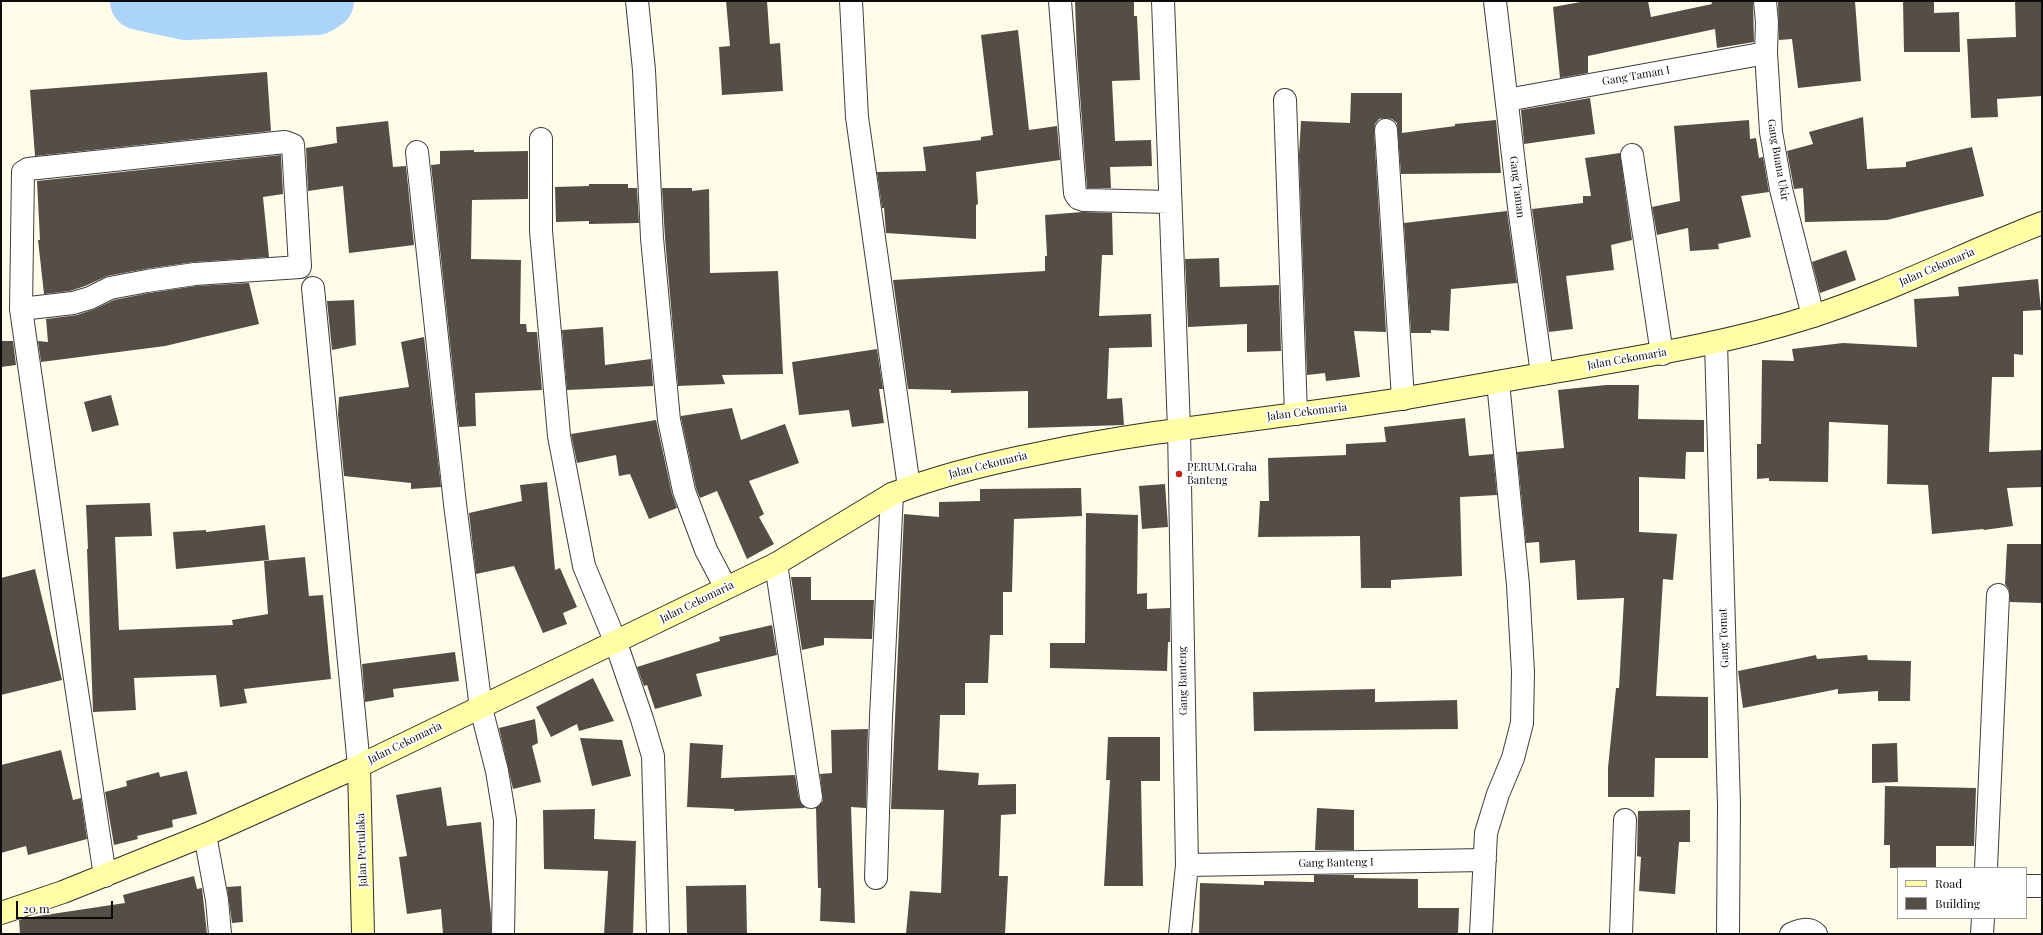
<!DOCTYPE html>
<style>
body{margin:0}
#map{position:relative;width:2043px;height:935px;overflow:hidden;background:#fffdea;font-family:"Playfair Display",serif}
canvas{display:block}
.frame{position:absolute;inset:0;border:2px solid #0b0b0b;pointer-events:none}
.legend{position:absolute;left:1897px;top:867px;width:130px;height:52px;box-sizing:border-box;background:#fff;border:1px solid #9d9d9d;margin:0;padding:5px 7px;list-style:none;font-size:12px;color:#0b0b0b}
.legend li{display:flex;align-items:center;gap:8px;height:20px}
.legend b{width:20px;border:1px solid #9d9d9d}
.scale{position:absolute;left:16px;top:901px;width:97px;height:18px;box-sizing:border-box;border:2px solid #0b0b0b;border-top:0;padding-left:5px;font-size:12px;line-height:14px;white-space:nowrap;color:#0b0b0b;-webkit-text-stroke:3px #fff;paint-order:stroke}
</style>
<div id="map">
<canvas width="2043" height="935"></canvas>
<div class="frame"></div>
<ul class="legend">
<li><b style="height:5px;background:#fffea5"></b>Road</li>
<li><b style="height:11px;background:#554e47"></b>Building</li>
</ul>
<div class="scale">20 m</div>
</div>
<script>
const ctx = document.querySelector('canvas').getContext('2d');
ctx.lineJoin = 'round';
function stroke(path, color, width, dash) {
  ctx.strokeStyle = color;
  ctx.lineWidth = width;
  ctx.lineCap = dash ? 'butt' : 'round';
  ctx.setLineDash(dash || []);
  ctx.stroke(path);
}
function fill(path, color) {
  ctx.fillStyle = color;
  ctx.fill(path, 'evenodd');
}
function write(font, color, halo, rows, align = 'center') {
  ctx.font = font + ' "Playfair Display",serif';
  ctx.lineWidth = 4;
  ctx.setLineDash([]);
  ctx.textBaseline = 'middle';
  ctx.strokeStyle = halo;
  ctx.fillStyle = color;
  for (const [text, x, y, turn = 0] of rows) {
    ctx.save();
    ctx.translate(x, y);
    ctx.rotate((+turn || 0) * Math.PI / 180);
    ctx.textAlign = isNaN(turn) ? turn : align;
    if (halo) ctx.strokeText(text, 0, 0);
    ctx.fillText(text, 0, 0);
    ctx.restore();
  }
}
const river = new Path2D(`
 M139 1 185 11 317 6 325 1`);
const building = new Path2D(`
 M726 1H767L770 44 780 43 783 91 722 95 719 47 730 46Z
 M1075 1H1134V16H1137L1140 80 1112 81 1115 141 1151 140 1152 166 1110 167 1111 188H1087L1077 55Z
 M1586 1H1648L1651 17 1712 4 1711 1H1753L1754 42 1717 48 1715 29 1588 56V73L1560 78 1553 7Z
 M1778 1H1855L1861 81 1798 88 1792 39 1779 40Z
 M1903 1H1934V13L1959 12 1960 52H1904Z
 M2015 1H2042V96L1997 99 1998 117 1971 118 1967 39 2016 37Z
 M1018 30 1029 130 1057 126 1060 160 976 172 978 204 976 205V239L886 233 884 208H882L877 172 926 171 923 147 981 140V137L993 135 981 35Z
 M267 72 271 131 35 156 30 90Z
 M1351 93H1402V133L1455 126V124L1496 120 1501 173 1401 174 1397 123 1392 119 1386 118 1379 119 1375 124 1374 131 1386 332 1354 331 1360 377 1326 381 1325 373 1307 375 1299 155 1301 121 1350 123Z
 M1590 98 1595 134 1524 144 1521 110Z
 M1863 117 1867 169 1906 167V162L1972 147 1984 196 1887 220 1805 222 1803 188 1794 189 1787 151 1813 144 1809 132Z
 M1749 120 1750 139 1756 138 1759 158 1763 157 1769 192 1741 196 1751 237 1718 244 1719 249 1690 251 1688 228 1657 235 1652 207 1680 201 1674 126Z
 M388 121 393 167 406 166 414 245 349 253 343 186 308 191 306 148 337 143 336 127Z
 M474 150V152L528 151V199L472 200 471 259 521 260 520 324H526L527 332H537L542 390 475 393 476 426 459 427 431 165 440 164V151Z
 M1620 153 1632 240 1611 245 1614 270 1566 276 1573 329 1549 332 1532 209 1583 203V196H1591L1585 158Z
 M281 155 283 194 263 197 269 257 194 262 145 269 107 276 85 286 70 291 44 294 38 240H40L37 181Z
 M589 184H628V188H637L639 223 589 224V221L556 222 555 187 589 186Z
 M662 188H692V191L709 189 710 273 778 271 783 374 722 375 725 384 678 386 665 238Z
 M1507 211 1517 283 1451 289 1449 331 1431 330V333H1411L1404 223Z
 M1082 212 1112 213 1113 255H1102L1099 316 1151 314 1152 347 1109 348 1107 399 1122 398 1124 425 1028 428V391L951 393V390L908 389 893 280 1045 271V256H1047L1045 215Z
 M1846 250 1856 280 1820 293 1812 262Z
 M1219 258 1220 287 1279 285 1281 351 1247 352V324L1188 327 1185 259Z
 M2038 279 2041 310 2023 311V355L2014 354V377H1992L1989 452 2042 450V487L2007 488 2013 526 1984 530 1983 529 1932 534 1928 485 1887 484 1888 425 1829 422 1828 482 1769 481V478L1757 479V444H1761L1762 360 1794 361 1792 349 1843 343 1917 347 1914 299 1959 296 1958 287Z
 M249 283 259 324 165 346 41 362 38 341 48 342 46 319 77 315 95 309 114 300 149 293 196 286Z
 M354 300 356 345 332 350 327 301Z
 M603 327 605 365 651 359 653 386 567 390 562 330Z
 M424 337 441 487 411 489V483L344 476 338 414 339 397 409 387 401 342Z
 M1 341H13L16 365 1 367Z
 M877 349 883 389H879L884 423 852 427 849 410 799 415 792 362Z
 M1606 385H1639L1638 419 1704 420V452H1686L1685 479 1639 477V532L1677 534 1673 580 1663 579 1656 696 1708 697V758H1655L1654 797H1608V768L1616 688H1619L1624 598 1577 600 1575 560 1540 563 1539 542 1526 543 1517 452 1564 448 1558 390Z
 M111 395 119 425 92 432 84 402Z
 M732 408 741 440 785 424 799 463 749 481 764 514 759 517 774 544 747 559 717 491 700 498 696 488 681 418V416Z
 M1465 418 1469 456 1493 454 1497 495 1460 497 1462 576 1391 580V588H1361L1360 536 1258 537 1260 501H1269L1268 458 1346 455V444L1386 442 1384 427Z
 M656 420 672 494 677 508 649 519 630 474 619 476 616 455 577 463 571 434Z
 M547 482 555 570 560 568 577 607 563 613 567 624 543 633 514 566 476 574 469 513 522 501 520 485Z
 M1165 484 1168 527 1142 529 1139 486Z
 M1081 488 1082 516 1014 519 1012 592H1003V635H990L988 683H965V715H940L938 770 979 773 978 785 1016 784V814L1001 815 999 876H1008L1005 934H906L910 891 941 893 944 810 891 809 904 514 939 517V502L980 501V489Z
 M150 503 152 536 115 537 119 630 233 625 232 620 268 614 264 561 305 557 309 596 323 595 331 679 244 689 247 703 220 707 216 675 134 678 136 710 93 712 87 549H88L86 505Z
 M1086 513 1138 515 1137 594 1147 593V609L1170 608V642H1168L1167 671 1050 668V643H1085Z
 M265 525 269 560 176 569 173 532 206 530V532Z
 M2007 544H2042V603L2010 602 2009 590 2005 584Z
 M35 569 62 680 1 695V578Z
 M791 577H811V600H874L872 639 824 638V645L802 650Z
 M772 625 777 655 696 674 702 696 655 709 647 685 644 686 637 667 720 641 719 637Z
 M455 652 459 681 393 689 394 697 365 702 362 664Z
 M1816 655 1817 659 1867 655 1868 660 1911 661 1910 701H1878V691L1838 694V689L1743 708 1738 671Z
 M593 678 614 721 579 731 577 724 551 737 536 707Z
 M1375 689V702L1457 700 1458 729 1254 731 1253 692Z
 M535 719 538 743 532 746 541 782 513 789 499 728Z
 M868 729 866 808 851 807 855 923 820 921 821 888H818L816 808 823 801 820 774 832 773 831 730Z
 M1108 737H1160V781H1141L1143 886H1104L1110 780H1106Z
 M580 738 622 740 631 776 592 786Z
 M690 743 723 745 721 778 795 775 799 799 805 808 734 811V809L687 807Z
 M1897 743 1898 782 1872 783V744Z
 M61 750 73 800 81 798 87 839 28 855 26 846 1 853V765Z
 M187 771 197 814 172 820 173 827 137 836 138 839 114 845 105 792 127 786 126 781 159 772 160 777Z
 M1885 786 1976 788 1974 846H1936V868H1890V845H1884Z
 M441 787 447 826 481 822 491 914V934H443L441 909 407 914 399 857 407 856 396 795Z
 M1317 808 1354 810V850H1315Z
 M595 809 594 839 636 841 633 934H604L608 871 544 869 543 810Z
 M1690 810V842H1679L1675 894 1639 891 1641 857 1637 856 1638 811Z
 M1314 875H1354V878L1418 879V908H1459L1458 934H1199L1200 883 1264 885V881L1314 882Z
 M194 876 197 889 202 888 207 934H20L19 920 25 918 125 903 123 895Z
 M746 885 747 934H687L686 886Z
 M241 886 243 922 232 923 227 887Z`);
const street = new Path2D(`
 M637 1 644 70 652 238 669 420 684 491 706 550 726 588
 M851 1 857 117 909 487
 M1060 1 1075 193 1078 198 1084 200 1170 202
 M1163 1 1179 429 1187 865 1180 934
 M1495 1 1519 207 1542 374
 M1765 1 1767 22 1766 53 1771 132 1781 189 1813 316
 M1285 100 1296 414
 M1507 100 1766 53
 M1386 130 1403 399
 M541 139V231L559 436 584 566 616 643 642 719 653 756 658 934
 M417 152 455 504 481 708 497 771 505 820 503 934
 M1632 155 1662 354
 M313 288 359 766
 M21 309 73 303 90 298 110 288 147 281 195 274 300 267 293 145 285 142 28 169 23 172 21 309 56 553 105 876
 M1716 342 1729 806 1728 934
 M776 564 811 797
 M205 835 217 900 220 934
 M1187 865 1485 860
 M1986 868 1998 595
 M876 878 881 717 892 494
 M2026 886H2042
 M1481 934 1486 833 1498 794 1513 758 1522 723 1523 672 1518 585 1498 382
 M1621 934 1625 820
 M1791 934C1800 930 1809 927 1816 934
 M1982 934 1983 918`);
const secondary = new Path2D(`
 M359 766 363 934
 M1 913 63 892 205 835 359 766 776 564 892 494C940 475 990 463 1041 453 1160 428 1281 418 1401 399 1448 391 1495 382 1542 374 1632 358 1722 345 1810 317 1889 292 1964 253 2042 223`);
const markers = [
 [1179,474,4,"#c3251b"]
];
const streetNames = [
 ["Gang Taman I",1636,76,-10],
 ["Gang Buana Ukir",1778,160,80],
 ["Gang Taman",1517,187,83],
 ["Jalan Cekomaria",1937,267,-23],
 ["Jalan Cekomaria",1627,359,-10],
 ["Jalan Cekomaria",1307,412,-7],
 ["Jalan Cekomaria",988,465,-14],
 ["Jalan Cekomaria",697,602,-26],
 ["Gang Tomat",1724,638,-92],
 ["Gang Banteng",1183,681,-91],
 ["Jalan Cekomaria",405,743,-26],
 ["Jalan Pertulaka",362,850,-92],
 ["Gang Banteng I",1336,863,-1]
];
const poiNames = [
 ["PERUM.Graha",1187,468],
 ["Banteng",1187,481]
];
stroke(river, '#abd4fa', 58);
fill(building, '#554e47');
stroke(street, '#3e3e3e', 24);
stroke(secondary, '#2d2d2d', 24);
stroke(street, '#fff', 22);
stroke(secondary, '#fffea5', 22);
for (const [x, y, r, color] of markers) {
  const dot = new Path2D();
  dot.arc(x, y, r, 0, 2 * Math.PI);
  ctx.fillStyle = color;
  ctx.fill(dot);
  stroke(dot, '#fff', 1.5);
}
write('11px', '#0b0b0b', '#fff', streetNames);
write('11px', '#0b0b0b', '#fff', poiNames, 'left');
</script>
